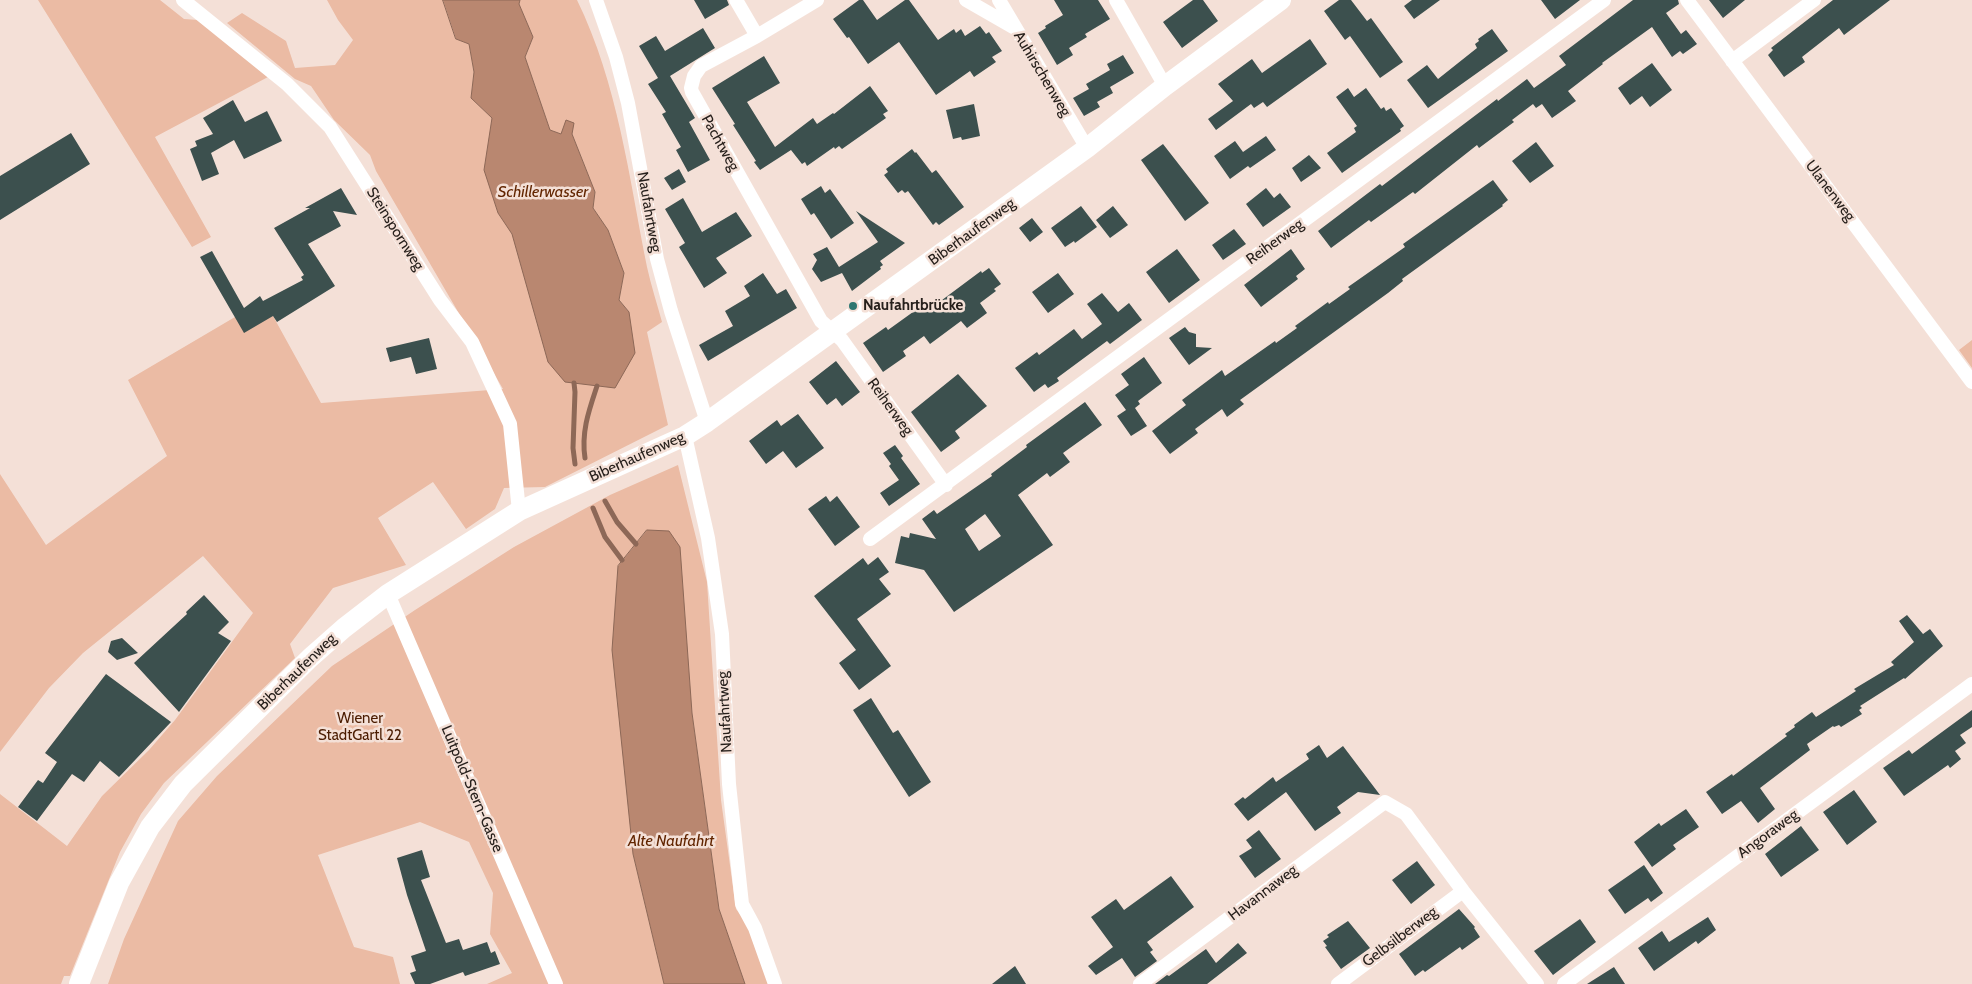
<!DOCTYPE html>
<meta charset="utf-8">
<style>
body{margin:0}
canvas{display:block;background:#f4e0d7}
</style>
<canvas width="1972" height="984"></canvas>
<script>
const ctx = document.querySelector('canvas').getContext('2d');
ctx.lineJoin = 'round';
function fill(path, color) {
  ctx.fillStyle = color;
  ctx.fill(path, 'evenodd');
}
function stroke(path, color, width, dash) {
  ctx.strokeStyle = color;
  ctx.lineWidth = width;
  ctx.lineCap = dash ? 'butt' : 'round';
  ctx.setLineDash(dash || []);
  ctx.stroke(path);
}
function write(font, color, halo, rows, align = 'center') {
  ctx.font = font + ' Cabin,sans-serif';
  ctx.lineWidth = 5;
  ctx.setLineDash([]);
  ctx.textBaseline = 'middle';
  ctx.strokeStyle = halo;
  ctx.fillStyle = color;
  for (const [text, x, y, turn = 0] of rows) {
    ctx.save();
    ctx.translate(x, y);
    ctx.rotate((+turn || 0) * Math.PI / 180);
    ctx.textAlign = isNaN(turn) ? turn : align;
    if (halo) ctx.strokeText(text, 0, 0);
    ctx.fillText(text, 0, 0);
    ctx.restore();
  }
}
const green = new Path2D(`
 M38 0H160L184 19 198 20 268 77 155 137 211 237 192 247Z
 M327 0H443L456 39 469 44 474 72 471 98 492 118 498 213 512 234 629 312 619 300 624 273 608 230 593 208 595 192 572 134H561L550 130 525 57 533 37 519 4 520 0H577C618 84 629 177 647 267 651 285 657 304 662 322L647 332 668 425 545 487 504 488 495 509 466 529 433 482 378 518 406 565 333 588 290 644 295 658 164 783 141 814 120 852 70 976H64L61 984H0V794L67 846 102 796 149 750 175 720 253 613 203 556 83 653 49 688 0 752V474L46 545 167 456 128 380 235 317 273 316 321 403 503 389 376 171 370 155 334 120 311 86 295 79 227 23 242 13 286 41 295 68 335 65 353 40 338 20Z
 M1972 340V368L1959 350Z
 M678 465 707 582 721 800 736 909 749 926 771 984H745L719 909 692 713 647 530 618 566 633 854 664 984H487L512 973 490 934 493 893 469 842 420 822 318 855 354 947 393 957 400 984H108L124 939 178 821 217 776 332 666 415 610 514 547 610 495Z`);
const water = new Path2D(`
 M443 0H520L519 4 533 37 525 57 550 130 561 134 566 120 574 123 572 134 595 192 593 208 608 230 624 273 619 300 629 312 635 353 615 388 565 382 548 362 512 234 498 213 484 170 492 118 471 98 474 72 469 44 456 39Z
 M647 530 669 531 680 547 692 713 719 909 745 984H664L633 854 612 650 618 566Z`);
const stream = new Path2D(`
 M574 383 575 392 573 448 575 464
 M585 458C581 432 589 410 597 386
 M605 501 617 522 636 544
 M593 508 605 537 622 560`);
const building = new Path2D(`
 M694 0H727L729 5 705 19Z
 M859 0H863L877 20 905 0H909L938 40 954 29 956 33 961 29 965 36 980 26 986 34 989 32 1002 51 992 57 996 62 974 77 970 71 936 95 899 42 868 64 849 37 847 38 833 19Z
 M1054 0H1098L1110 19 1085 34 1087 37 1069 48 1073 55 1057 65 1038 33 1046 28 1045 26 1063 15Z
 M1193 0H1203L1218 21 1182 48 1163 22Z
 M1339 0H1351L1367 21 1371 18 1403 62 1380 78 1350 36 1345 40 1324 11Z
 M1412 0H1440L1414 19 1404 6Z
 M1541 0H1580L1555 19Z
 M1633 0H1678L1679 4 1666 13 1681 34 1686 30 1697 44 1683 54 1680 51 1672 57 1652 27 1602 63 1603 64 1568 91 1576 101 1552 118 1542 104 1536 108 1533 104 1512 120 1514 122 1479 148 1477 145 1415 194 1413 192 1371 222 1369 220 1331 248 1318 231 1380 184 1382 186 1497 99 1498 101 1527 79 1534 88 1566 65 1559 56Z
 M1709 0H1745L1723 18Z
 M1833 0H1890L1844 35 1839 28 1802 57 1805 62 1784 77 1768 55 1773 50 1771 48Z
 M703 28 715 48 670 76 695 118 689 122 710 160 688 172 676 150 681 147 662 114 666 112 648 84 658 78 639 46 656 36 665 51Z
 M1492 29 1508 51 1428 108 1407 80 1427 65 1438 79 1477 48 1475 44 1479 41 1478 39Z
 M1310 39 1327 64 1267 107 1263 102 1254 108 1251 104 1216 130 1208 119 1233 101 1218 84 1252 59 1262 73Z
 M1123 55 1134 73 1110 87 1113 93 1097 102 1100 107 1084 116 1073 98 1089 89 1086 84 1110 70 1107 64Z
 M764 56 780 83 747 102 775 147 813 118 817 124 833 113 834 114 870 86 888 111 883 114 886 118 842 149 839 146 835 149 834 147 807 166 805 162 802 164 791 150 760 170 754 162 756 161 733 125 735 124 712 88Z
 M1652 63 1672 90 1650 107 1642 96 1630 105 1618 88Z
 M1348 88 1354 97 1366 88 1381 109 1384 107 1386 111 1391 108 1404 126 1400 129 1401 131 1342 173 1327 153 1356 132 1354 128 1357 126 1336 97Z
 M233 100 245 122 267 111 282 141 244 159 234 140 211 153 219 174 202 181 190 149 197 146 195 141 213 134 203 118Z
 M974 104 980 136 962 140 961 137 953 139 946 110Z
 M71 133 90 164 0 220V176Z
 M1266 136 1276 150 1250 168 1248 166 1230 179 1214 156 1235 141 1243 152Z
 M1536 142 1554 166 1530 183 1512 161Z
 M1163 144 1209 203 1185 221 1141 160Z
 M912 149 915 153 916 152 932 173 936 170 964 207 939 225 936 222 933 225 908 191 905 193 902 190 898 193 884 175 888 172 886 169Z
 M1309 155 1321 168 1301 182 1292 168Z
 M679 169 686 182 672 190 664 178Z
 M1493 180 1508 200 1502 205 1503 206 1402 279 1403 281 1388 293 1240 400 1244 404 1227 417 1222 409 1195 429 1198 433 1170 454 1152 431 1186 405 1182 400 1222 370 1225 376 1275 341 1276 343 1297 328 1295 326 1328 302 1329 304 1350 289 1348 287 1405 247 1403 244Z
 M821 186 825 193 830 189 854 223 831 239 814 213 811 215 801 199Z
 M341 188 357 215 333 211 341 226 308 244 335 286 277 322 273 316 244 333 200 257 212 251 244 308 260 296 263 301 303 280 301 277 304 275 274 228 310 208H305Z
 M1266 188 1274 198 1280 193 1291 207 1263 227 1246 204Z
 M683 198 702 232 736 212 752 236 716 258 727 273 704 288 679 247 685 243 665 209Z
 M1081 206 1097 227 1075 243 1074 241 1065 247 1051 228Z
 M1113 206 1128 225 1110 238 1096 220Z
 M856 211 905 243 880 261 883 265 880 267 881 269 852 291 842 273 821 282 812 269 817 260 813 254 827 247 839 267 878 242Z
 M1032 218 1043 232 1030 242 1019 228Z
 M1234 229 1246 244 1223 260 1212 245Z
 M1177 249 1200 280 1169 303 1146 272Z
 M1291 249 1305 269 1296 276 1298 279 1261 307 1244 285Z
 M989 268 1001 284 994 289 996 291 980 303 987 313 967 328 961 321 930 344 924 336 903 351 906 356 883 372 863 343 886 327 888 330 913 312 911 309 922 301 924 304 929 300 934 306 981 271 982 273Z
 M763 273 777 294 786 289 797 308 708 361 699 345 733 326 725 311 750 296 744 286Z
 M1058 273 1074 294 1048 313 1032 292Z
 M1102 293 1118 312 1129 303 1142 320 1110 344 1107 341 1057 378 1059 381 1048 388 1045 384 1034 392 1015 368 1037 352 1039 355 1074 329 1082 339 1102 324 1087 304Z
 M1185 327 1189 332 1196 334V347L1212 348 1189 365 1169 338Z
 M429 338 437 369 416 374 411 357 390 362 386 348Z
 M1144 357 1162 383 1138 401 1140 404 1135 408 1147 426 1131 436 1117 416 1126 410 1115 395 1129 385 1121 374Z
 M836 361 860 392 842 406 836 398 827 405 809 382Z
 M958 374 987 406 955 431 960 438 941 452 911 412Z
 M1085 402 1102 425 1063 453 1070 462 1050 477 1047 473 1018 495 1053 545 954 612 924 570 895 563 901 536 909 538 910 533 936 539 922 519 934 510 937 514 992 476 991 474 1027 447 1026 445ZM985 514 1001 536 979 551 965 529Z
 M798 414 824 448 796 468 783 451 766 464 749 441 777 420 781 426Z
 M895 445 903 456 901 458 920 484 889 506 880 493 899 480 889 466 891 464 883 453Z
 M826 496 830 502 837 496 860 527 835 546 808 509Z
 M878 557 889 572 879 579 891 594 857 619 891 666 859 690 839 663 856 650 814 596 863 558 868 565Z
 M204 595 229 622 218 633 231 641 179 712 134 663 187 614 186 612Z
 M1907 615 1923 634 1930 629 1943 646 1905 679 1904 678 1860 706 1862 708 1859 710 1862 714 1841 727 1839 725 1834 727 1833 726 1807 744 1810 750 1760 788 1775 809 1758 823 1741 801 1722 814 1706 792 1732 774 1733 776 1787 736 1785 734 1795 727 1794 725 1812 712 1816 717 1856 691 1854 689 1894 665 1891 662 1914 642 1899 621Z
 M122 638 138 653 117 660 108 652 111 641Z
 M106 674 171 722 119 777 100 761 84 782 72 774 37 821 18 807 38 780 43 783 57 762 45 753Z
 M871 698 893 733 898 730 931 782 909 797 853 710Z
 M1972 710V727L1960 735 1966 743 1955 751 1961 759 1950 768 1948 765 1904 796 1883 768 1909 750 1912 754Z
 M1319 745 1327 758 1343 746 1380 795 1358 792 1337 807 1341 813 1315 831 1286 792 1248 821 1234 804 1243 797 1245 799 1273 777 1276 782 1309 759 1306 754Z
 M1854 790 1877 822 1847 845 1823 812Z
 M1686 809 1699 827 1673 845 1676 849 1652 867 1634 842 1659 823 1661 826Z
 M1801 826 1819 850 1781 877 1765 854Z
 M1259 830 1281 859 1255 878 1239 856 1252 848 1246 840Z
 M422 850 430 877 421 880 446 943 459 939 463 950 487 942 491 953 495 951 500 964 465 976 463 972 430 984H415L410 973 416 971 411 956 426 951 407 895 397 858Z
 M1417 861 1435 885 1411 904 1392 880Z
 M1644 865 1663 893 1651 902 1648 898 1625 914 1608 890Z
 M1171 876 1194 907 1147 942 1153 950 1150 952 1157 961 1135 977 1122 958 1096 975 1088 966 1113 947 1091 917 1116 899 1124 910Z
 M1459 909 1475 927 1474 928 1480 937 1462 950 1460 947 1425 972 1423 970 1415 976 1399 954Z
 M1708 917 1716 930 1698 944 1696 941 1654 971 1638 948 1662 931 1669 942Z
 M1580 919 1596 942 1553 975 1534 951Z
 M1348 921 1370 948 1341 969 1325 947 1327 946 1323 941 1329 937 1327 935Z
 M1238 943 1247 953 1207 984H1155L1167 975 1169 976 1206 949 1216 963Z
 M1015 966 1026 984H992Z
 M1614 967 1625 984H1587Z`);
const minor = new Path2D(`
 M183 0 287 84 330 127 440 300 472 342 510 424 519 511
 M596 0 616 57 628 103 657 259 671 311 707 422
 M736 0 757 36
 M817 0 757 36 701 66 694 76 691 88 692 92 821 321 842 340 946 485
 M966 0 1013 27
 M999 0 1087 148
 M1116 0 1165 86
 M1687 0 1972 382
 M1732 61 1814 0
 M685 436 708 538 722 634 729 784 742 904 755 928 775 984
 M870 539 1604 0
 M388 594 556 984
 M1140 984 1385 802 1406 814 1463 891 1537 984
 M1338 984 1463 891
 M1564 984 1972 684`);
const secondary = new Path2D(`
 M79 984 119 883 150 827 183 784 310 658 344 628 388 594 519 511 685 436 707 422 1087 148 1165 86 1281 0`);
const markers = [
 [853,306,5,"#2e7772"]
];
const streetNames = [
 ["Auhirschenweg",1042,74,59],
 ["Pachtweg",720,143,61],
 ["Ulanenweg",1830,191,53],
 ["Naufahrtweg",649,212,80],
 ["Steinspornweg",395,229,58],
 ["Biberhaufenweg",972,232,-36],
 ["Reiherweg",1275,242,-36],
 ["Reiherweg",890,407,54],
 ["Biberhaufenweg",637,457,-24],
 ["Biberhaufenweg",297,672,-44],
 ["Naufahrtweg",725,712,-93],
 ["Luitpold-Stern-Gasse",472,789,67],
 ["Angoraweg",1768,834,-36],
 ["Havannaweg",1263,893,-37],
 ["Gelbsilberweg",1400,937,-37]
];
const poiNames = [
 ["Naufahrtbrücke",863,306]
];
const parkNames = [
 ["Wiener",360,719],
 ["StadtGartl 22",360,736]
];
const waterNames = [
 ["Schillerwasser",543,192],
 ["Alte Naufahrt",671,841]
];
fill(green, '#ebbba4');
fill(water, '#b98770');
stroke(water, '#8d6857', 1);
stroke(stream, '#8d6857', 5);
fill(building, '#3c504e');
stroke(minor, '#fff', 14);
stroke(secondary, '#fff', 20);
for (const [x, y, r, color] of markers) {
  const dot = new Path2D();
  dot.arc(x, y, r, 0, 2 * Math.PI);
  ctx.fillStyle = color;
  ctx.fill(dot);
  stroke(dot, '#f4e0d7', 2);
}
write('15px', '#27201c', '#f4e0d7', streetNames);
write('bold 15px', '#27201c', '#f4e0d7', poiNames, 'left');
write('15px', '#4b1c01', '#f4e0d7', parkNames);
write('italic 16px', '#622500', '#f4e0d7', waterNames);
</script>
